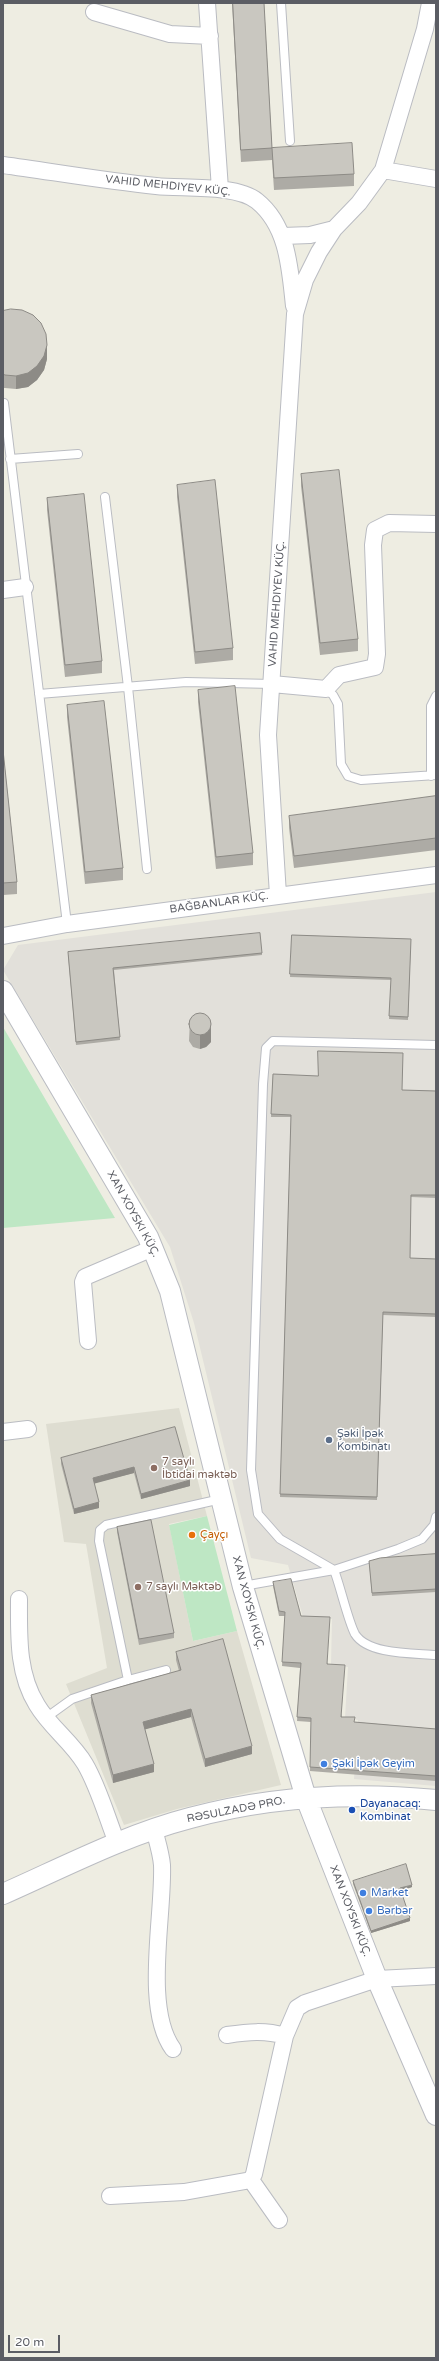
<!DOCTYPE html>
<meta charset="utf-8">
<style>
body{margin:0}
#map{position:relative;width:439px;height:2361px;overflow:hidden;background:#eeede2;font-family:"Varela Round",sans-serif}
canvas{display:block}
.frame{position:absolute;inset:0;border:4px solid #5b5d64;pointer-events:none}
.scale{position:absolute;left:8px;top:2335px;width:52px;height:18px;box-sizing:border-box;border:2px solid #5b5d64;border-top:0;padding-left:5px;font-size:12px;line-height:14px;white-space:nowrap;color:#5b5d64;-webkit-text-stroke:3px #fff;paint-order:stroke}
</style>
<div id="map">
<canvas width="439" height="2361"></canvas>
<div class="frame"></div>
<div class="scale">20 m</div>
</div>
<script>
const ctx = document.querySelector('canvas').getContext('2d');
ctx.lineJoin = 'round';
function fill(path, color) {
  ctx.fillStyle = color;
  ctx.fill(path, 'evenodd');
}
function stroke(path, color, width, dash) {
  ctx.strokeStyle = color;
  ctx.lineWidth = width;
  ctx.lineCap = dash ? 'butt' : 'round';
  ctx.setLineDash(dash || []);
  ctx.stroke(path);
}
function write(font, color, halo, rows, align = 'center') {
  ctx.font = font + ' "Varela Round",sans-serif';
  ctx.lineWidth = 3;
  ctx.setLineDash([]);
  ctx.textBaseline = 'middle';
  ctx.strokeStyle = halo;
  ctx.fillStyle = color;
  for (const [text, x, y, turn = 0] of rows) {
    ctx.save();
    ctx.translate(x, y);
    ctx.rotate((+turn || 0) * Math.PI / 180);
    ctx.textAlign = isNaN(turn) ? turn : align;
    if (halo) ctx.strokeText(text, 0, 0);
    ctx.fillText(text, 0, 0);
    ctx.restore();
  }
}
const industrial = new Path2D(`
 M436 892V1786L354 1779 358 1720 345 1718 348 1667 331 1665 332 1619 303 1617 288 1565 251 1558 194 1323 170 1247 3 970 18 945Z`);
const education = new Path2D(`
 M179 1408 207 1516 169 1524 193 1641 237 1631 281 1785 177 1809 124 1825 66 1684 107 1668 86 1544 64 1542 46 1424Z`);
const green = new Path2D(`
 M3 1027 115 1218 3 1228Z
 M207 1516 237 1631 193 1641 169 1525Z`);
const service = new Path2D(`
 M281 3 290 141
 M4 403 67 924
 M10 459 78 454
 M105 497 128 687 147 869
 M326 689 333 695 338 704 341 764 348 776 361 780 436 775
 M39 694 186 682 272 684
 M431 776V706L436 696
 M436 1045 273 1041 266 1048 263 1084 251 1470 258 1514 280 1539 334 1570C340 1585 348 1621 355 1634 368 1655 414 1653 436 1655
 M243 1586 334 1570 398 1549 422 1539 434 1525 436 1517
 M128 1680 166 1670
 M47 1717 72 1699 128 1680 99 1541 100 1530 106 1525 221 1499`);
const minor = new Path2D(`
 M207 3 220 189
 M94 12 170 34 210 36
 M3 165C54 172 105 181 156 186 182 189 236 184 257 201 288 226 290 269 294 306
 M383 170 436 179
 M283 236 310 235 334 229
 M3 590 25 587
 M272 684 326 689 339 675 375 667 377 654 373 545 375 530 389 523 436 524
 M278 895 268 735 295 314 305 280 319 252 334 229 359 203 383 170 425 29 430 3
 M3 936 67 924 436 875
 M88 1341 83 1282 85 1277 153 1248
 M3 1432 28 1429
 M19 1599C19 1635 17 1673 37 1705 50 1727 72 1742 85 1764 99 1788 107 1818 117 1843
 M154 1829C157 1841 161 1853 162 1865 164 1915 143 2008 173 2049
 M227 2035C248 2032 265 2030 285 2036
 M251 2180 279 2220
 M110 2196 184 2192 251 2180 254 2174 285 2036 297 2008 305 2003 377 1979 436 1976`);
const tertiary = new Path2D(`
 M3 991 148 1237 170 1291 243 1587 306 1798 377 1979 436 2115
 M3 1894C64 1867 125 1835 190 1818 271 1796 354 1792 436 1800`);
const wall = new Path2D(`
 M232 3H264L272 148 354 174V186L274 190 272 160 241 162Z
 M3 311 47 359 44 370 37 380 28 387 16 389 5 388H3Z
 M301 474 358 639V651L320 655 301 486Z
 M177 485 233 648V660L195 664 177 497Z
 M47 498 102 661V673L65 677 47 510Z
 M198 690 253 853V865L216 869 198 702Z
 M67 705 123 868V880L85 884 67 717Z
 M3 750 17 882V894L3 895Z
 M436 796V850L294 868 289 828V816Z
 M292 935 411 939 408 1020 389 1019 391 980 290 977Z
 M262 953V955L114 970 120 1040 76 1045 68 955Z
 M190 1020 211 1042 206 1047 200 1049 193 1047 189 1041Z
 M273 1074 402 1090 436 1091V1198L411 1197 410 1258 436 1259V1317L383 1315 377 1500 280 1497 291 1117H271Z
 M175 1427 190 1486 141 1499 134 1473 94 1483 99 1508 74 1514 61 1464V1458Z
 M117 1527 174 1633V1638L139 1645 117 1532Z
 M436 1554V1592L372 1596 369 1561Z
 M273 1582 301 1616 328 1664 342 1717 355 1722 436 1729V1781L310 1771 311 1722 297 1721 300 1668 282 1666 285 1616H279L273 1586Z
 M176 1652 252 1754 205 1767 191 1717 145 1729 154 1772 113 1783 91 1703V1695L179 1671 176 1660Z
 M353 1881 412 1887 401 1891 410 1921 371 1933 353 1884Z`);
const shadedWall = new Path2D(`
 M47 345V359L44 370 37 380 28 387 16 389V376Z
 M211 1021V1042L206 1047 200 1049V1035Z
 M134 1467V1473L93 1484V1478Z
 M190 1480V1486L141 1499V1494Z
 M99 1502V1508L74 1514V1509Z
 M191 1709V1717L143 1730V1722Z
 M252 1746V1754L205 1767V1759Z
 M154 1764V1772L113 1783V1775Z
 M412 1885V1887L400 1891V1888Z
 M410 1918V1921L371 1933V1931Z`);
const building = new Path2D(`
 M233 3H264L272 148 241 150Z
 M352 143 354 174 274 178 272 148Z
 M11 309 22 310 33 315 41 323 46 334 47 345 44 356 37 366 28 373 16 376 5 375 3 374V311Z
 M339 470 358 639 320 643 301 474Z
 M215 480 233 648 195 652 177 485Z
 M84 494 102 661 65 665 47 498Z
 M235 686 253 853 216 857 198 690Z
 M104 701 123 868 85 872 67 705Z
 M3 750 17 882 3 883Z
 M436 796V838L294 856 289 816Z
 M260 933 262 953 113 968 120 1037 76 1042 68 952Z
 M292 935 411 939 408 1017 389 1016 391 978 290 974Z
 M189 1024a11 11 0 1 1 22 0a11 11 0 1 1-22 0Z
 M318 1051 403 1053 402 1090 436 1091V1195H411L410 1258 436 1259V1314L383 1312 377 1497 280 1494 291 1115 271 1114 273 1074 318 1076Z
 M175 1427 190 1480 141 1494 134 1467 93 1478 99 1502 74 1509 61 1458Z
 M151 1520 174 1633 139 1639 117 1527Z
 M436 1554V1589L372 1593 369 1561 380 1558Z
 M291 1579 301 1616 330 1617 327 1664 345 1665 341 1717H355L354 1722 436 1729V1776L310 1767 311 1718 297 1717 301 1663 282 1662 285 1612 279 1611 273 1582Z
 M223 1639 252 1746 205 1759 191 1709 143 1722 154 1764 113 1775 91 1695 181 1670 176 1652Z
 M406 1864 412 1885 400 1888 410 1918 371 1931 353 1881Z`);
const markers = [
 [329,1440,4,"#5c6f8a"],
 [154,1468,4,"#8d6e63"],
 [192,1535,4,"#e8710a"],
 [138,1587,4,"#8d6e63"],
 [324,1764,4,"#3f7fe0"],
 [352,1810,4,"#1a4fb4"],
 [363,1893,4,"#3f7fe0"],
 [369,1911,4,"#3f7fe0"]
];
const streetNames = [
 ["VAHID MEHDIYEV KÜÇ.",168,186,6],
 ["VAHID MEHDIYEV KÜÇ.",277,604,-86],
 ["BAĞBANLAR KÜÇ.",219,903,-8],
 ["XAN XOYSKI KÜÇ.",133,1214,61],
 ["XAN XOYSKI KÜÇ.",248,1603,75],
 ["RƏSULZADƏ PRO.",236,1810,-11],
 ["XAN XOYSKI KÜÇ.",350,1911,69]
];
const serviceNames = [
 ["Şəki İpək",337,1434],
 ["Kombinatı",337,1447]
];
const educationNames = [
 ["7 saylı",162,1462],
 ["İbtidai məktəb",162,1475],
 ["7 saylı Məktəb",146,1587]
];
const foodNames = [
 ["Çayçı",200,1535]
];
const shopNames = [
 ["Şəki İpək Geyim",332,1764],
 ["Market",371,1893],
 ["Bərbər",377,1911]
];
const transitNames = [
 ["Dayanacaq:",360,1804],
 ["Kombinat",360,1817]
];
fill(industrial, '#e2e0da');
fill(education, '#deddd1');
fill(green, '#bee7c4');
stroke(service, '#babcc2', 10);
stroke(minor, '#babcc2', 18);
stroke(tertiary, '#babcc2', 22);
stroke(service, '#fff', 8);
stroke(minor, '#fff', 16);
stroke(tertiary, '#fff', 20);
fill(wall, '#adaba5');
fill(shadedWall, '#8d8b86');
fill(building, '#c9c7c0');
stroke(building, '#8d8b86', 1);
for (const [x, y, r, color] of markers) {
  const dot = new Path2D();
  dot.arc(x, y, r, 0, 2 * Math.PI);
  ctx.fillStyle = color;
  ctx.fill(dot);
  stroke(dot, '#fff', 1.5);
}
write('11px', '#5b5d64', '#fff', streetNames);
write('11px', '#4e5e75', '#fff', serviceNames, 'left');
write('11px', '#785e54', '#fff', educationNames, 'left');
write('11px', '#c56008', '#fff', foodNames, 'left');
write('11px', '#366cbe', '#fff', shopNames, 'left');
write('11px', '#164399', '#fff', transitNames, 'left');
</script>
